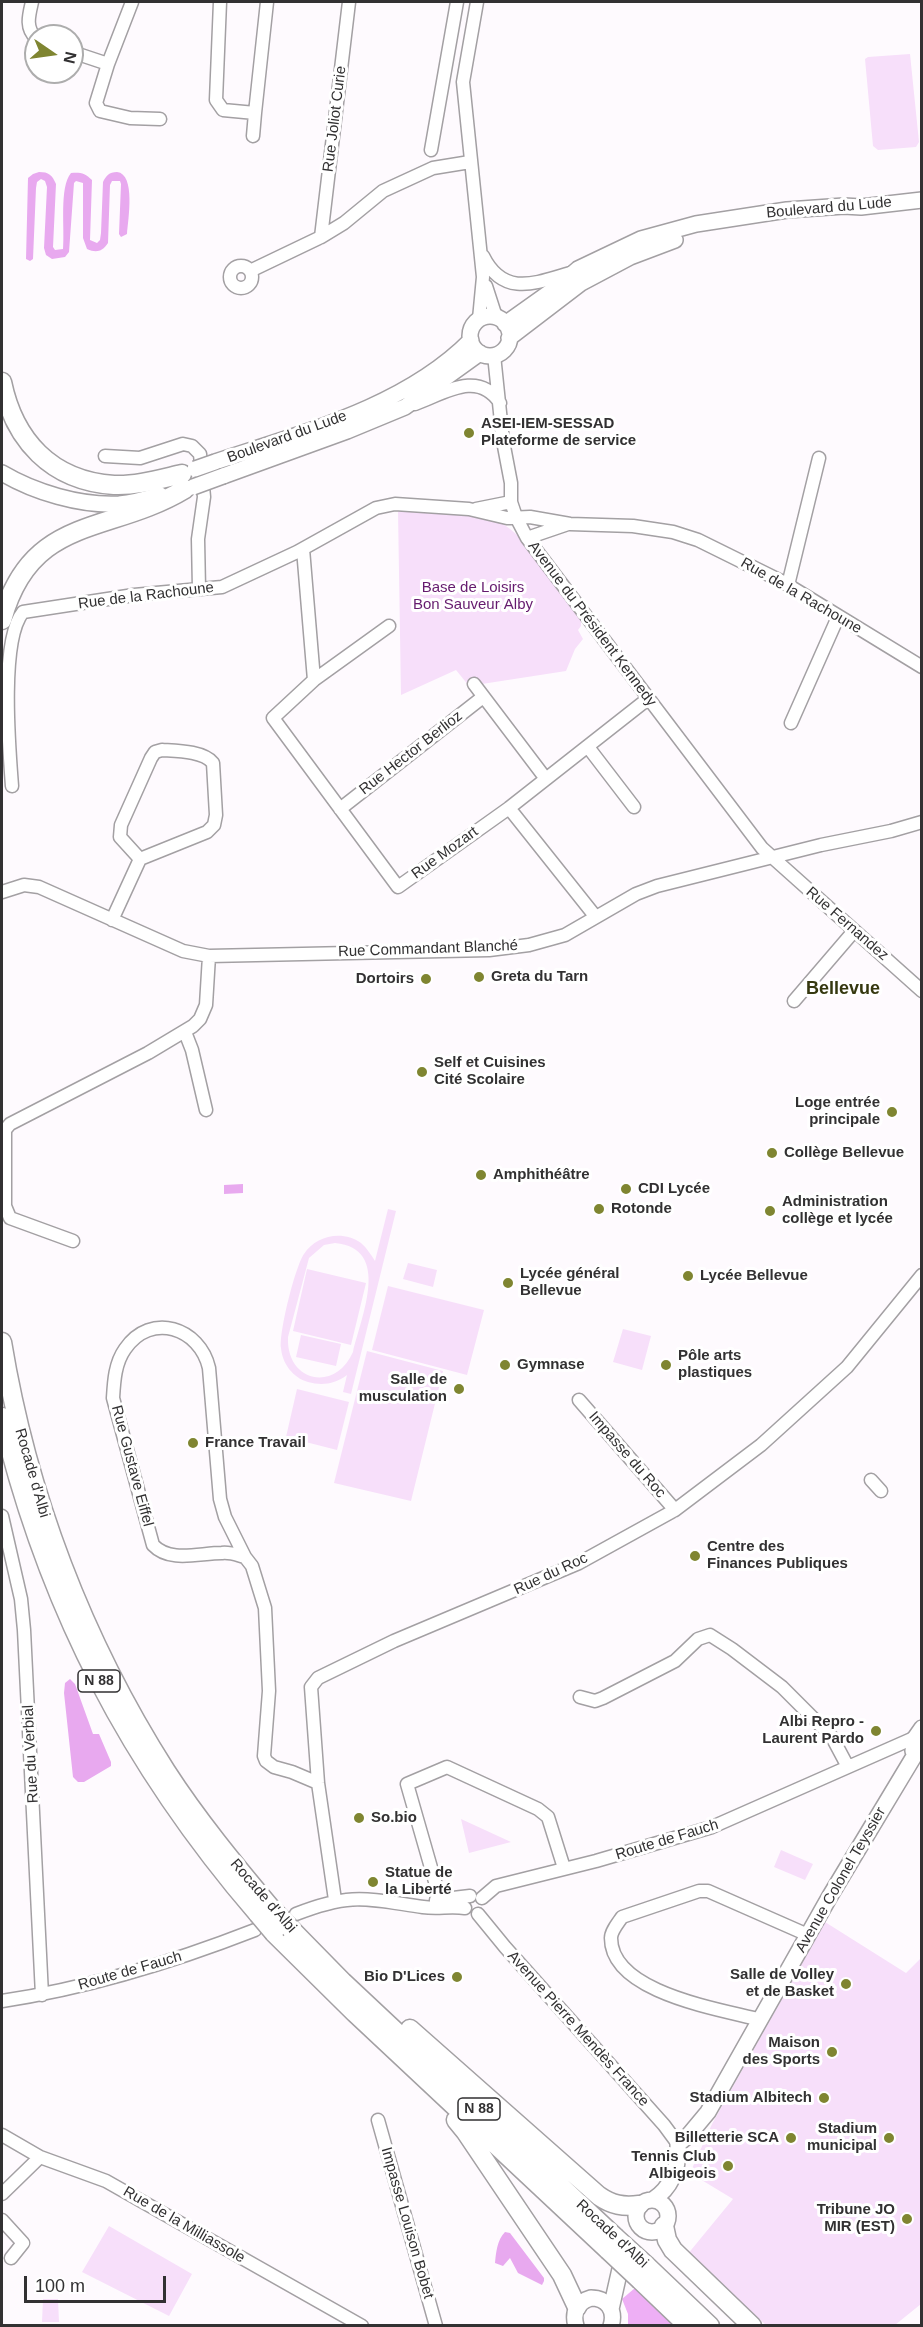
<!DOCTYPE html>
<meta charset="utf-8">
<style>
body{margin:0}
#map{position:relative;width:923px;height:2327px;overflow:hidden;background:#fefafe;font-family:Arial,sans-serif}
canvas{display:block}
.frame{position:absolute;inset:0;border:3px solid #323132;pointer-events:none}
.north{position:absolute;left:24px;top:24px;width:60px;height:60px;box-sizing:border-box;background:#fff;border:2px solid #adadad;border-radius:50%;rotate:103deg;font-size:16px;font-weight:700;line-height:24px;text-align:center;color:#323132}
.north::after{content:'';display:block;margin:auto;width:21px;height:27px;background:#7f8531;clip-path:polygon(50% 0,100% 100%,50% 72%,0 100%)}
.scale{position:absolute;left:24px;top:2276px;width:142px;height:27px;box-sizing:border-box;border:3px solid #323132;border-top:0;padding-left:8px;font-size:18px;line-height:21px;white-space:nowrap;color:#323132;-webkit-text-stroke:4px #fff;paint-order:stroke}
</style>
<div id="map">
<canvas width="923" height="2327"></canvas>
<div class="frame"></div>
<div class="north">N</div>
<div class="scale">100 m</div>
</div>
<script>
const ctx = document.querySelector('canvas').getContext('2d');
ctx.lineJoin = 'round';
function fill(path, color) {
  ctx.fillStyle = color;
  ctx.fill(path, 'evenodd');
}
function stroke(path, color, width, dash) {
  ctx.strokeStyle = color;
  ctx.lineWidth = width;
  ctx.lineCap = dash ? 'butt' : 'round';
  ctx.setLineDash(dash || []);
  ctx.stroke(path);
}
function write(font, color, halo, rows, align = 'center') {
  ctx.font = font + ' Arial,sans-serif';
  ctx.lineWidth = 6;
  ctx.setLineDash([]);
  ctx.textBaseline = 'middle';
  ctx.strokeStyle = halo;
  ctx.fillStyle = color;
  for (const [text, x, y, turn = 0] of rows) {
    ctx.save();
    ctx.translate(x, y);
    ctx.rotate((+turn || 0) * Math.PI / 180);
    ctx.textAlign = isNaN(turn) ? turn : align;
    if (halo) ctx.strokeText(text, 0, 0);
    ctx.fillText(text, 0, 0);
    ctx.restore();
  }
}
const green = new Path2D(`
 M910 54 919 142 916 147 878 150 873 146 865 59 868 57Z
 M398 511C423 513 479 512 499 522 528 535 562 595 581 621V626L578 630 583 639 575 649 566 671 469 686 456 670 401 695Z
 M388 1209 396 1211 351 1394 343 1392 347 1375C335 1384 322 1386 308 1382 293 1378 282 1363 281 1348 279 1332 295 1267 304 1254 316 1235 343 1230 361 1243 367 1248 371 1255 375 1261ZM335 1243C392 1248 361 1317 353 1352 335 1393 286 1382 288 1337L309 1258 324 1245Z
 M408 1263 437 1270 433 1287 403 1279Z
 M307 1269 366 1283 351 1345 293 1331Z
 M388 1286 484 1310 467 1375 372 1350Z
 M623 1329 651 1336 642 1370 613 1362Z
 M301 1335 341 1344 336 1366 296 1357Z
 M367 1351 443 1371 411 1501 334 1483Z
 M297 1389 349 1402 337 1450 286 1437Z
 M461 1819 511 1842 469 1853Z
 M781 1850 813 1864 805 1880 774 1867Z
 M825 1922 906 1973 921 1958V2304L895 2325H766L687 2255 733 2199 690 2173 712 2124Z
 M109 2226 192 2274 169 2316 82 2272Z
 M43 2299H58L59 2322H42Z`);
const forest = new Path2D(`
 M635 2288 674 2325H628V2314L622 2299Z`);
const water = new Path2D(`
 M39 172C49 172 52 175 56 184L53 247 55 250 63 249C65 229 59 187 71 173 80 172 85 173 92 180L90 240 97 243 100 240 101 233 103 182C106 176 109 172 117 172 136 174 128 220 127 234L121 237 119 234 121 184 120 181H112L110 185 108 243C102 252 96 253 87 249L83 238V183L76 181 74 183 69 252 65 257 52 259 46 255 44 248 47 187 45 181 41 179 37 182 36 188 33 259 30 261 26 259 28 178 33 174Z
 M243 1184V1193L224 1194V1185Z
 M70 1679 75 1684 93 1734H99L111 1762V1766L84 1782H78L73 1777 64 1693 65 1683Z
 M505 2232 510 2233 544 2278V2281L542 2285 518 2273 510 2258 503 2266 495 2263C496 2253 497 2240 505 2232Z`);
const minor = new Path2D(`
 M32 2C29 15 25 28 36 38
 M220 2 216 100 223 110 255 113 267 2
 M477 2 463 82 483 277 479 319
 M72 52 108 64 132 2
 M108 64 96 103 100 111 130 118 160 119
 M253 136 255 113
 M431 150 457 2
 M321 237 349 2
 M483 256C504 299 538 282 574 272
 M230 277a11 11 0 1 1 22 0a11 11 0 1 1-22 0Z
 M250 271 321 237 344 223 383 191 433 168 470 162
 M486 286 496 317
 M494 355 503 441 511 483V502L516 517 527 538 762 848 922 991
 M415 404C443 394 478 369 500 403
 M105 456 140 458 183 444 192 446 200 454 204 497 198 539 199 589
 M476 509 511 502
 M527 538 568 524
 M303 549 314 680
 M788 585 819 458
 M389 626 314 680 273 718 398 887 509 808 649 698
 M474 684 546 779
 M791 723 838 617
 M588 747 634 807
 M162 750C177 751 203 751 213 763L216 815 214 825 207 832 140 859 120 837 121 825 151 758 155 752Z
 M12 786C9 747 0 640 23 612L134 595 222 587 297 552 376 508 395 504 469 509 507 518 530 517 570 524 633 526 673 532 698 540 783 582 922 667
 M509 808 595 916
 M340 809 483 697
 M2 892 24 885 39 887 183 951 209 956 489 950 529 945 565 935 636 894 657 886 821 845 891 831 922 822
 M112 920 140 859
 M794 1001 854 931
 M185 1032 192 1050 206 1110
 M73 1241 10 1218 5 1206V1130L10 1124 148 1053 193 1026 200 1019 206 1005 209 956
 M579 1400 675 1510
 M871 1480 881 1491
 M2 1516 21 1599 24 1630 42 1995
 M245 1557C237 1555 230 1552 222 1553 199 1553 170 1563 153 1545L113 1398C114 1381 115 1363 125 1349 151 1311 200 1328 209 1368L220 1499 225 1517 245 1557 252 1566 265 1608 269 1691 264 1756 266 1761 274 1767 292 1772 318 1783
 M580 1697 595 1701 603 1698 675 1661 698 1639 710 1635 732 1649 782 1687 832 1737 848 1767
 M482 1898 496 1886 596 1861 712 1827 916 1737
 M440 1899 407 1784 447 1767 538 1809 548 1817 564 1868
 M335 1900 318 1783 311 1687 318 1678 394 1641 579 1563 675 1510 761 1445 847 1367 922 1275
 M436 1900 470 1896
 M296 1914C352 1892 367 1899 423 1907 437 1909 451 1906 465 1908
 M478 1914 505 1947 664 2125 678 2144
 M2 2001C89 1988 173 1962 255 1930
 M761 2020C720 2009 611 1993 611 1938 611 1931 618 1923 622 1917L699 1891H708L808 1935
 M378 2120 436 2326
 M2 2135 40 2157 106 2181 362 2326
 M2 2194 40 2157
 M2 2220 23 2243 11 2258`);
const major = new Path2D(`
 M470 336a20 20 0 1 1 40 0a20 20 0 1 1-40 0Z
 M505 324 557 287 578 269 641 239 696 224 787 210 844 206 861 207 922 200
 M509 338 581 283 630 257 675 240
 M215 462C302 433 405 407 471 340
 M2 473C34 492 80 506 119 504 132 503 147 499 160 495
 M223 476 347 431 405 407 480 353
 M913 1751 915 1738 922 1728
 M654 2199C673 2186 679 2166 678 2144L688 2136 708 2112 830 1896 922 1743
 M636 2216a16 16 0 1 1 32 0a16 16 0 1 1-32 0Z
 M611 2309 620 2269
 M576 2326C572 2312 577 2302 591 2298 607 2298 616 2310 611 2326`);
const highway = new Path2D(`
 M2 382C14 440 51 481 114 485 136 486 160 479 182 474
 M2 620C31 514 109 535 185 489
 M2 1342C27 1494 83 1641 166 1771 197 1819 234 1864 271 1908
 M2 1417C48 1608 130 1765 258 1914
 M291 1929 343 1982 615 2237
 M274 1933 355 2013 608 2250
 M410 2029 599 2196C612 2205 623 2207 639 2205
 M456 2120 465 2131 562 2275 577 2307
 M664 2226 667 2240 673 2250 752 2326
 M647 2266 710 2326
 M640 2280 688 2326`);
const majorBridge = new Path2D(`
 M195 469 215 462
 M193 487 223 476`);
const highwayBridge = new Path2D(`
 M271 1908 291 1929
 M258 1914 274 1933
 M615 2237 647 2266
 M608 2250 640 2280`);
const markers = [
 [469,433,6,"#7f8531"],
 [479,977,6,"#7f8531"],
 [426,979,6,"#7f8531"],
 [422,1072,6,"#7f8531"],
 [892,1112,6,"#7f8531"],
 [772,1153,6,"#7f8531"],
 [481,1175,6,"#7f8531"],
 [626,1189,6,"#7f8531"],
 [599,1209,6,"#7f8531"],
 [770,1211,6,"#7f8531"],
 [688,1276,6,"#7f8531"],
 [508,1283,6,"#7f8531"],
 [505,1365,6,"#7f8531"],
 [666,1365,6,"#7f8531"],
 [459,1389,6,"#7f8531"],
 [193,1443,6,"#7f8531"],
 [695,1556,6,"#7f8531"],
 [876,1731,6,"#7f8531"],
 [359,1818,6,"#7f8531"],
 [373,1882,6,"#7f8531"],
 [457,1977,6,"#7f8531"],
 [846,1984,6,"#7f8531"],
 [832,2052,6,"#7f8531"],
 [824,2098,6,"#7f8531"],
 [791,2138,6,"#7f8531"],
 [889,2138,6,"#7f8531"],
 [728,2166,6,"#7f8531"],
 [907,2219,6,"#7f8531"]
];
const shields = [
 [99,1681,42],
 [479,2109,42]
];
const shieldNames = [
 ["N 88",99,1681],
 ["N 88",479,2109]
];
const streetNames = [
 ["Rue Joliot Curie",335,119,-83],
 ["Boulevard du Lude",829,208,-5],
 ["Boulevard du Lude",287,437,-20],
 ["Rue de la Rachoune",146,596,-7],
 ["Rue de la Rachoune",801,596,30],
 ["Avenue du Président Kennedy",592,624,53],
 ["Rue Hector Berlioz",411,753,-38],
 ["Rue Mozart",445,853,-36],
 ["Rue Fernandez",847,924,41],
 ["Rue Commandant Blanché",428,949,-2],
 ["Impasse du Roc",627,1455,49],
 ["Rue Gustave Eiffel",132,1466,75],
 ["Rocade d'Albi",32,1473,74],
 ["Rue du Roc",551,1574,-25],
 ["Rue du Verbial",31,1754,-93],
 ["Route de Fauch",667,1840,-17],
 ["Avenue Colonel Teyssier",841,1880,-60],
 ["Rocade d'Albi",263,1896,49],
 ["Route de Fauch",130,1971,-16],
 ["Avenue Pierre Mendès France",578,2029,48],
 ["Impasse Louison Bobet",407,2223,74],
 ["Rue de la Milliassole",184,2225,30],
 ["Rocade d'Albi",612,2234,43]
];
const poiNames = [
 ["ASEI-IEM-SESSAD",481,424],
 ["Plateforme de service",481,441],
 ["Greta du Tarn",491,977],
 ["Dortoirs",414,979,"right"],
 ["Self et Cuisines",434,1063],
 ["Cité Scolaire",434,1080],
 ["Loge entrée",880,1103,"right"],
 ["principale",880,1120,"right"],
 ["Collège Bellevue",784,1153],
 ["Amphithéâtre",493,1175],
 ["CDI Lycée",638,1189],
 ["Administration",782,1202],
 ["collège et lycée",782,1219],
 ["Rotonde",611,1209],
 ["Lycée général",520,1274],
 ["Bellevue",520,1291],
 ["Lycée Bellevue",700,1276],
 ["Pôle arts",678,1356],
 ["plastiques",678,1373],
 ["Gymnase",517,1365],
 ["Salle de",447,1380,"right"],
 ["musculation",447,1397,"right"],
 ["France Travail",205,1443],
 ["Centre des",707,1547],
 ["Finances Publiques",707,1564],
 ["Albi Repro -",864,1722,"right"],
 ["Laurent Pardo",864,1739,"right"],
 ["So.bio",371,1818],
 ["Statue de",385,1873],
 ["la Liberté",385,1890],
 ["Salle de Volley",834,1975,"right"],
 ["et de Basket",834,1992,"right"],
 ["Bio D'Lices",445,1977,"right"],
 ["Maison",820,2043,"right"],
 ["des Sports",820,2060,"right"],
 ["Stadium Albitech",812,2098,"right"],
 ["Stadium",877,2129,"right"],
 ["municipal",877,2146,"right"],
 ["Billetterie SCA",779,2138,"right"],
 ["Tennis Club",716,2157,"right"],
 ["Albigeois",716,2174,"right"],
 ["Tribune JO",895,2210,"right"],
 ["MIR (EST)",895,2227,"right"]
];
const parkNames = [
 ["Base de Loisirs",473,588],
 ["Bon Sauveur Alby",473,605]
];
const quarterNames = [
 ["Bellevue",843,989]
];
fill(green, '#f7dffa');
fill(forest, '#eeaff5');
fill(water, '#e8a9ef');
stroke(minor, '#a3a0a3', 15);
stroke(major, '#a3a0a3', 18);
stroke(highway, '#a3a0a3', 21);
stroke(minor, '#fff', 12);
stroke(major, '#fff', 15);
stroke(highway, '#fff', 18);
stroke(majorBridge, '#a3a0a3', 18, []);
stroke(highwayBridge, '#a3a0a3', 21, []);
stroke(majorBridge, '#fff', 15);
stroke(highwayBridge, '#fff', 18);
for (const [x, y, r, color] of markers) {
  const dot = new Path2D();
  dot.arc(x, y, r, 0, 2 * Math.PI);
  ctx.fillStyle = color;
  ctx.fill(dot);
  stroke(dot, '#fff', 2);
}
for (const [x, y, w] of shields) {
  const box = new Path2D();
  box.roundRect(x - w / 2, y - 11, w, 22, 4.5);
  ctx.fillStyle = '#fff';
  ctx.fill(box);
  stroke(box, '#323132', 1.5);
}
write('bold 14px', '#323132', null, shieldNames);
write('15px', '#323132', '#fff', streetNames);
write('bold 15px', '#323132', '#fff', poiNames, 'left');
write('15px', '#651b6e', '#fff', parkNames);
write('bold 18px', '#35380f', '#fff', quarterNames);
</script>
